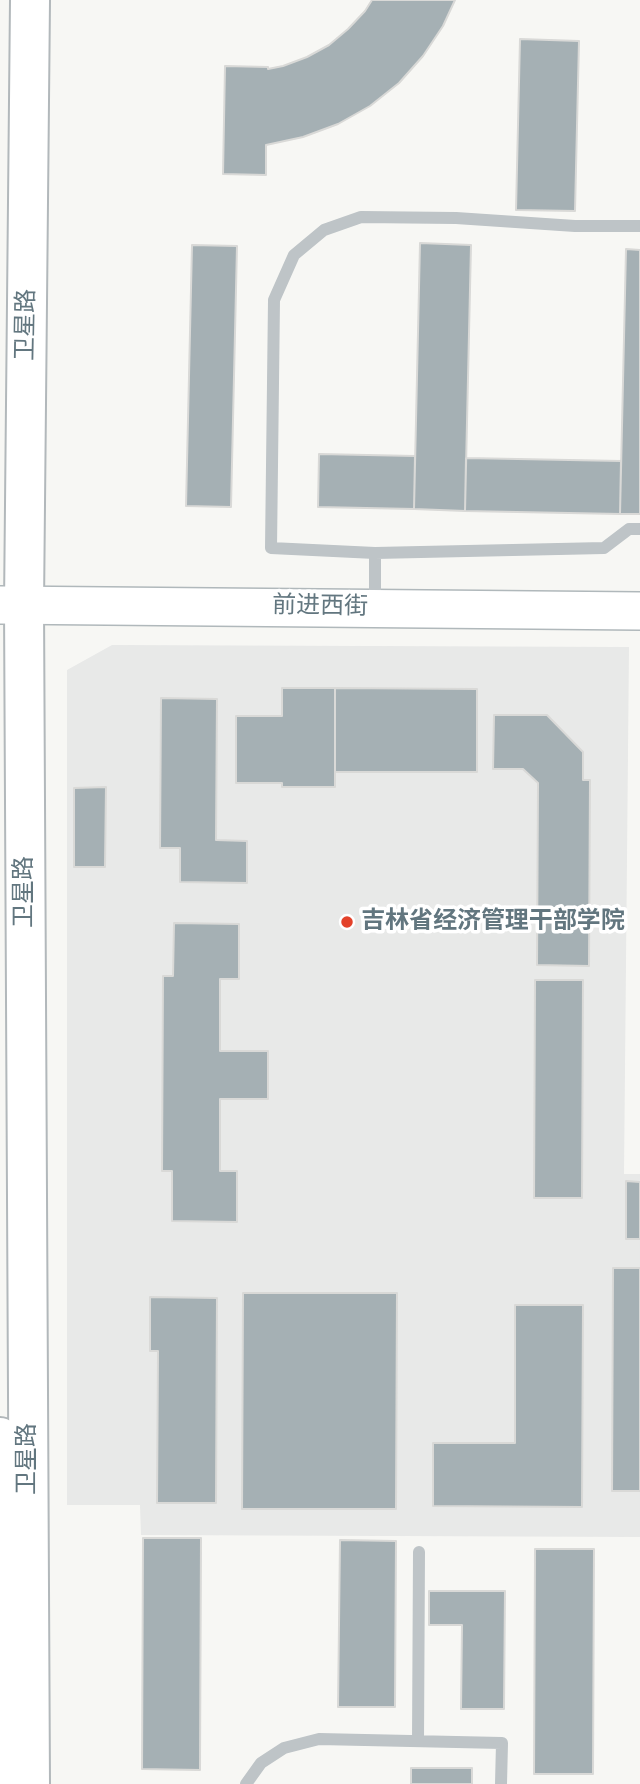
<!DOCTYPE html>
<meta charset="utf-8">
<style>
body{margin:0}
canvas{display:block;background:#f7f7f4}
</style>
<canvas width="640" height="1784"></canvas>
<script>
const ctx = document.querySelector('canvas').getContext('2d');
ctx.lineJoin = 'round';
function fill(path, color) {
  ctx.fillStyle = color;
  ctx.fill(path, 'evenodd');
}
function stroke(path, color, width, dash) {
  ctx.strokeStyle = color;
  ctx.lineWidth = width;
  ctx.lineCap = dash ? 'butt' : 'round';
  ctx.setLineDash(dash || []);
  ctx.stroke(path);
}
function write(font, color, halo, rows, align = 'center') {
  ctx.font = font + ' "Roboto Condensed","Noto Sans SC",sans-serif';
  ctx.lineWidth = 7;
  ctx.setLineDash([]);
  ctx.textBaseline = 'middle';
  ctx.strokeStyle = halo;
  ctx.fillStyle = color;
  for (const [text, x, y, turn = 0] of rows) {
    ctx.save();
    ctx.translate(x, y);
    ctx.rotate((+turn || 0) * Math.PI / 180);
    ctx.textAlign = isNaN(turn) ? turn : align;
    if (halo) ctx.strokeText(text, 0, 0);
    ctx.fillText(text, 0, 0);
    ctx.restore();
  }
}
const built = new Path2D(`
 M112 645 629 647 624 1174H640V1537L141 1535 140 1505H67V670Z`);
const building = new Path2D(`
 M372 0H455L443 26 423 56 399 83 370 106 338 124 303 137 266 145V175L223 174 225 66 268 67V69L283 66 307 57 329 45 348 29 365 11Z
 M520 39 579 41 575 211 516 210Z
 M420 243 471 245 465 511 414 509Z
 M192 245 237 246 231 507 186 506Z
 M626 249 640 250V514H620Z
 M319 454 415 456 414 509 318 507Z
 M466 458 621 461 620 514 465 511Z
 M282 688H335V787H282V783H236V716H282Z
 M335 688 477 689V772H335Z
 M161 698 217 699 216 840 247 841V883L180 882V848H160Z
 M494 715H547L583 752V780H590L589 966 537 965 538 783 523 769H493Z
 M106 787 105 867H74V788Z
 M174 923 239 924V979H220V1051H268V1099H220V1171H237V1222L172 1221V1171H162L163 976H173Z
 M535 980H583L582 1198H534Z
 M626 1181 640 1182V1239H626Z
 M613 1268H640V1491H612Z
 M243 1293H397L396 1509H242Z
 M150 1297 217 1298 216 1503H157L158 1351H150Z
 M515 1305H583L582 1507 433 1506V1443H515Z
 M143 1538H201L200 1770 142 1769Z
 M340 1540 396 1541 395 1707H338Z
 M535 1549H594L593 1774H534Z
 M429 1591H505L504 1709H461L462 1625H429Z
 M411 1768H472V1784H411Z`);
const lane = new Path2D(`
 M640 226H575L456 218 361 217 324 230 294 255 274 300 271 548 375 553 604 548 629 529H640
 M375 606V553
 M418 1741 419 1552
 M246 1784 261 1763 284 1748 319 1739 502 1743 501 1784`);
const secondary = new Path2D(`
 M0 605 640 611`);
const primary = new Path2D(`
 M30 1784 24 605 30 0`);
const highway = new Path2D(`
 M0 1437 2 1622 10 1784`);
const markers = [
 [347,922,7,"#e34129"]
];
const streetNames = [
 ["卫星路",27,325,-89],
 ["前进西街",320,607,1],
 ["卫星路",25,892,-90],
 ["卫星路",28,1459,-90]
];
const poiNames = [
 ["吉林省经济管理干部学院",361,922]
];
fill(built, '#e8e9e8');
fill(building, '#a5b0b4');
stroke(building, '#d9d9d7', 2);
stroke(secondary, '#b0b8bb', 40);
stroke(primary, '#b2b8bb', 42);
stroke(highway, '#b1b7ba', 42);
stroke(lane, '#bec4c7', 12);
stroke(secondary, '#fff', 37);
stroke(primary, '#fff', 38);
stroke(highway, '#fff', 38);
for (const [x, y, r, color] of markers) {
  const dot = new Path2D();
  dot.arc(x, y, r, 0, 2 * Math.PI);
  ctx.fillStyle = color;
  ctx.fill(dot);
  stroke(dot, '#fff', 2.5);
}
write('24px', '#62767f', '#fff', streetNames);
write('bold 24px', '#62767f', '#fff', poiNames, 'left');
</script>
